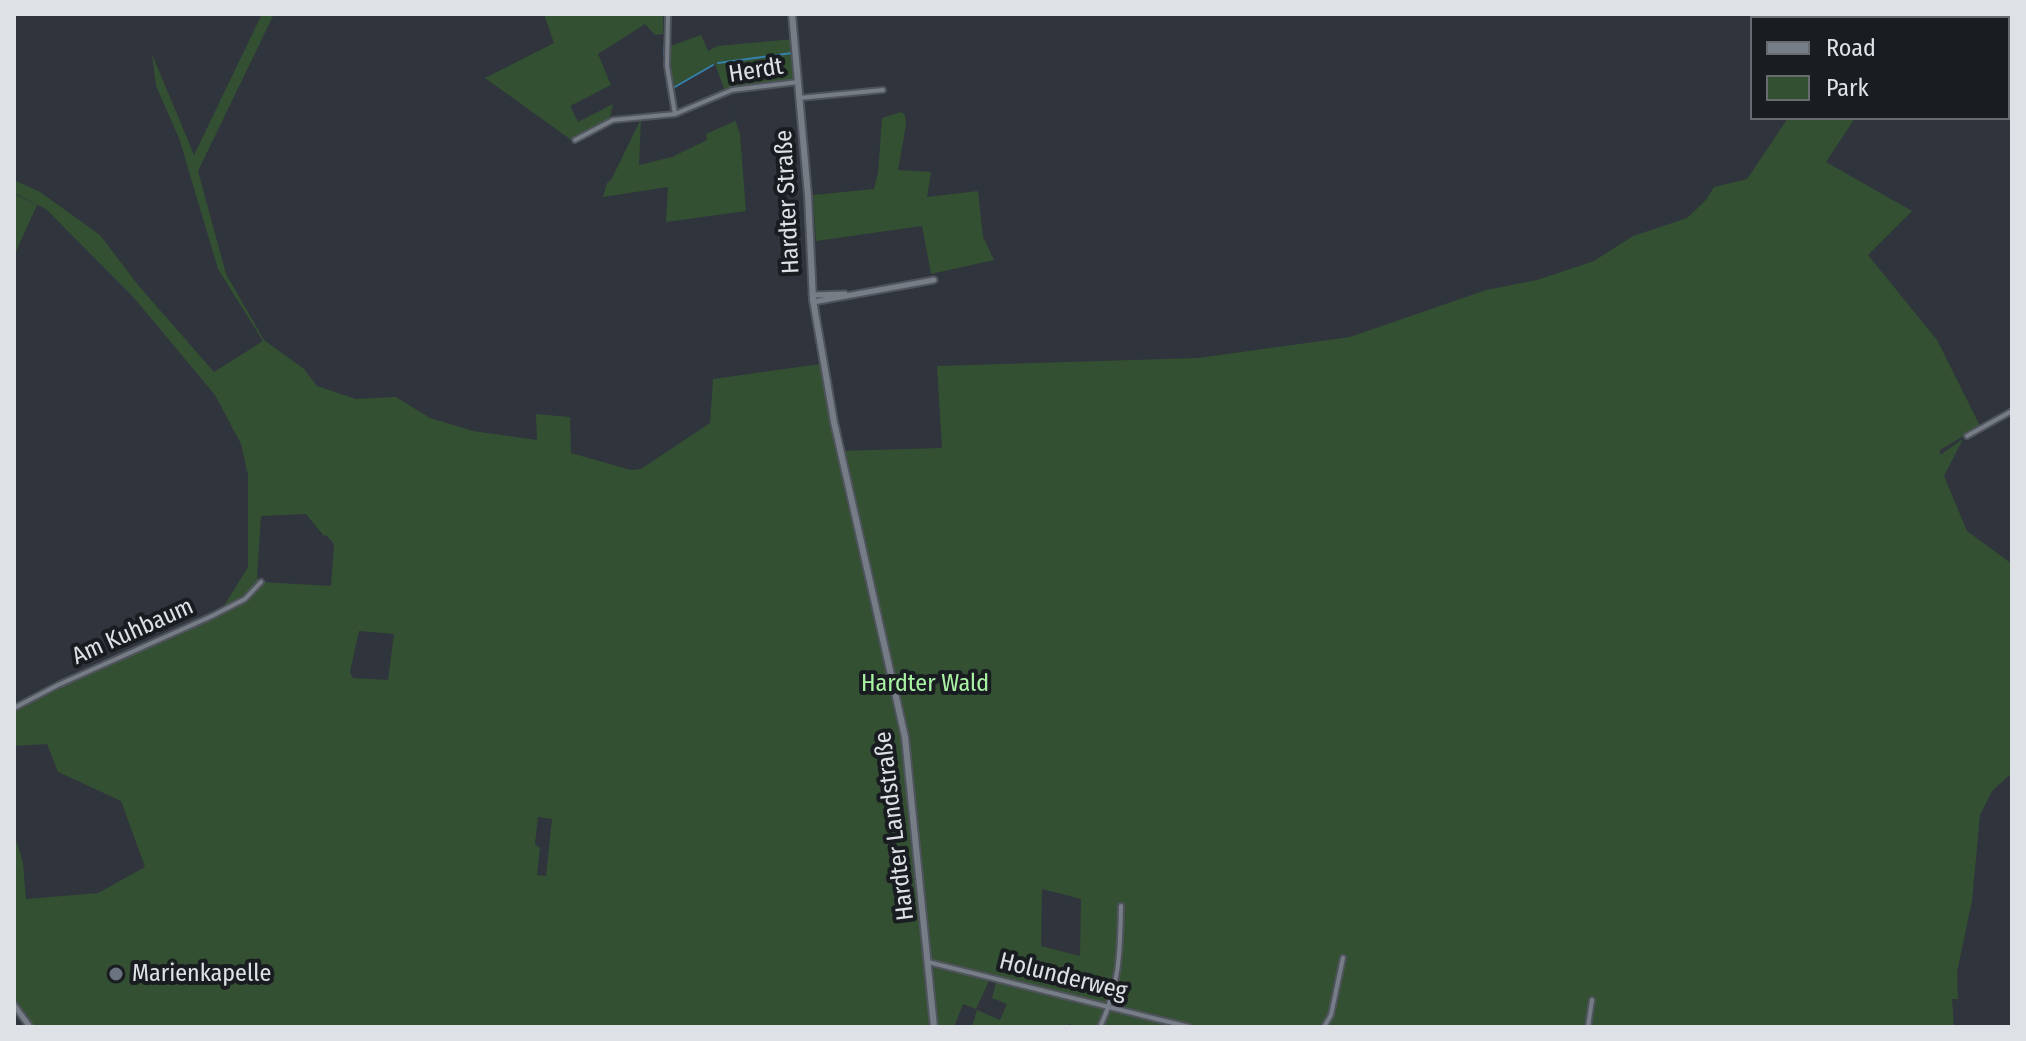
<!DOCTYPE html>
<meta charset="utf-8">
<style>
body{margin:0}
#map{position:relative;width:2026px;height:1041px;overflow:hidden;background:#2f343d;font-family:"Fira Sans Condensed",sans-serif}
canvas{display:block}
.frame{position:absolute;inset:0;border:16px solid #dee2e7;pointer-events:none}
.legend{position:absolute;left:1750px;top:16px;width:260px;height:104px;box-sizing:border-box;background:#191c20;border:2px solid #686b70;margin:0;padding:10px 14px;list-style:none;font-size:24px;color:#dee2e7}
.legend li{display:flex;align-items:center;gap:16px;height:40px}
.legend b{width:40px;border:2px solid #686b70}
</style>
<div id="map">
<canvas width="2026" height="1041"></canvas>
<div class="frame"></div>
<ul class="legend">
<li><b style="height:10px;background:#767d87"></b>Road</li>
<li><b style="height:22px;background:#345032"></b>Park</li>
</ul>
</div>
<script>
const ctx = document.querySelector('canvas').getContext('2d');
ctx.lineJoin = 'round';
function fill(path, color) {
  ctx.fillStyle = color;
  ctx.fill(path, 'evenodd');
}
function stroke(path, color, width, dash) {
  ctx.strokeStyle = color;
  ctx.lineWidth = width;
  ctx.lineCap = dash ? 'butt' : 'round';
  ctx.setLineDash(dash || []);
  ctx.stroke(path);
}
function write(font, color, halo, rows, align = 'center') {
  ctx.font = font + ' "Fira Sans Condensed",sans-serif';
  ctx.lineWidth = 8;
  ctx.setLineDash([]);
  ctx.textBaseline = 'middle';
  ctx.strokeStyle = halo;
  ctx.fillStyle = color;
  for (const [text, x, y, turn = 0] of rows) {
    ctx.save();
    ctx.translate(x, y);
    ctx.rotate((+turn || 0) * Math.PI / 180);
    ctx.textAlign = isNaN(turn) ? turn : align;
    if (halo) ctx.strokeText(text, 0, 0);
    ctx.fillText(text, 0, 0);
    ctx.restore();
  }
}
const green = new Path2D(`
 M262 14H274L198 171 226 274 264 340 304 369 317 386 356 399 396 397 430 418 473 431 537 440 536 414 570 417 571 453 631 470 641 469 710 423 713 379 820 364 838 451 942 448 937 366 1198 358 1350 337 1486 290 1537 280 1594 261 1633 236 1687 218 1706 200 1714 187 1747 179 1788 118H1855L1826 162 1912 211 1868 255 1937 340 1980 426 1940 450V455L1963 439 1944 476 1967 531 2012 564V773L1992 791 1980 815 1972 901 1957 972 1958 999H1952L1954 1027H1073L1069 1023 1067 1027H972L977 1010 1000 1020 1007 1004 992 998 996 983 989 981 976 1009 963 1004 954 1027H34L14 998V833L23 863 26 899 98 893 145 867 121 801 58 772 47 744 14 746V709L243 601 261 582 331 586 334 544 326 535 324 536 306 514 261 516 257 578 260 581 243 599 222 609 248 567V475L241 444 215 395 135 299 46 209 14 193V180L40 192 100 235 138 285 214 372 263 341 218 269 179 138 156 86 152 54 194 155ZM359 631 394 634 388 680 353 678 350 672ZM538 817 552 819 546 876 537 875 540 848 535 844ZM1042 889 1081 899 1080 956 1041 946Z
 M544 14H663V34L655 35 645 24 598 54 611 85 570 106 578 122 613 104 610 118 614 122 574 142 485 78 554 43Z
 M701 35 708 51 717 46 794 39 798 82 725 91 715 64 671 88 668 47Z
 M726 95 740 134 746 211 666 222 668 187 603 197 607 183 611 180 641 119 639 165 672 157 707 140 706 134 735 121Z
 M901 112 905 115 906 125 898 170 931 172 927 197 978 191 983 237 994 260 931 274 922 226 816 241 813 195 874 189 878 173 882 118Z
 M14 194 37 205 14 256Z`);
const stream = new Path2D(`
 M1935 14 1946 16 1995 14
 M665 38 666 14
 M664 55 665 41
 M664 62 665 65
 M718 63 792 53
 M667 78 668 90
 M673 88 713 65`);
const minor = new Path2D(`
 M668 14 667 66 675 114
 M799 98 883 90
 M575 140 613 120 675 114 732 90 798 82
 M1967 436 2012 411
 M14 708 58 685 212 616 245 599 261 582
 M928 962 1189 1027
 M1100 1027C1120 984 1120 952 1121 906
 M1324 1027 1331 1015 1343 958
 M1588 1027 1592 1000`);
const tertiary = new Path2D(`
 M812 295 845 294
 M813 302 934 280
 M14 1005 30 1027`);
const secondary = new Path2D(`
 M792 14 808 196 813 300 834 422 905 737 934 1027`);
const markers = [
 [116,974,8,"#6b7280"]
];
const streetNames = [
 ["Herdt",756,71,-9],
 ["Hardter Straße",788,202,-93],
 ["Am Kuhbaum",133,632,-24],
 ["Hardter Landstraße",895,826,-97],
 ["Holunderweg",1063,977,14]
];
const parkNames = [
 ["Hardter Wald",925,684]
];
const poiNames = [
 ["Marienkapelle",132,974]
];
fill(green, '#345032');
stroke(stream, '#3581ab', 2);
stroke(minor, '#4f535b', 8);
stroke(tertiary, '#4f535b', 9);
stroke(secondary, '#4f535b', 10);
stroke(minor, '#767d87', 4);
stroke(tertiary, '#767d87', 5);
stroke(secondary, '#767d87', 6);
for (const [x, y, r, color] of markers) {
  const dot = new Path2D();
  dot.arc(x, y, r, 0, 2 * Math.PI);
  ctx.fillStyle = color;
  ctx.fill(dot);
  stroke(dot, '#191c20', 3);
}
write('24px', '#dee2e7', '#191c20', streetNames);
write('24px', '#a9f2a4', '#191c20', parkNames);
write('24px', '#dee2e7', '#191c20', poiNames, 'left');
</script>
